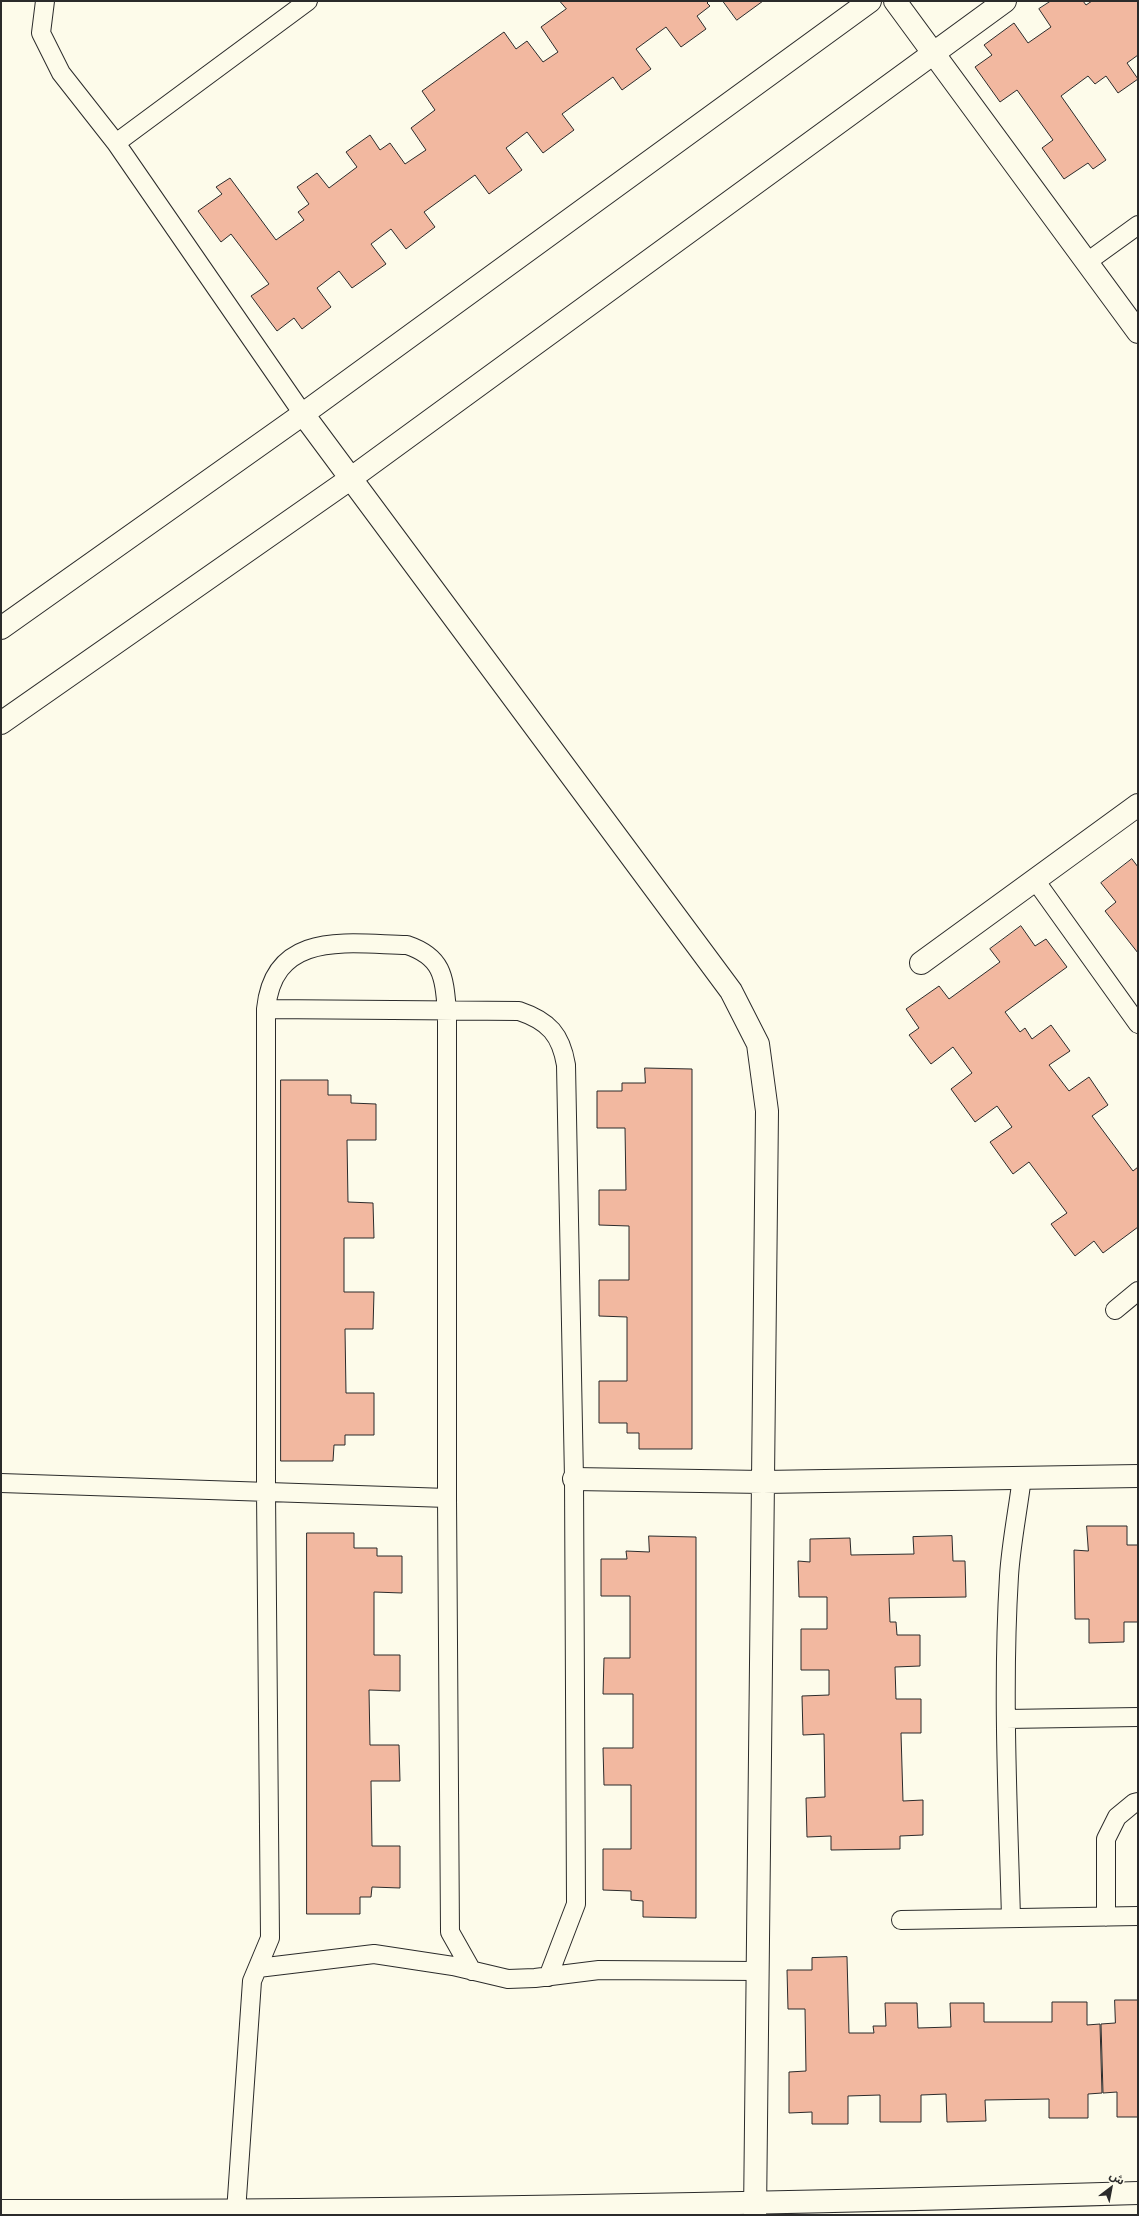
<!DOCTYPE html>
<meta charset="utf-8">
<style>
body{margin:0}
#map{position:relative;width:1139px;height:2216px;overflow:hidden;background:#fdfbea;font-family:Ubuntu,"Noto Sans Arabic",sans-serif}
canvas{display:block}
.frame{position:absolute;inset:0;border:2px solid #2b2b2b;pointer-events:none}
.north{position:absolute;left:1091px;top:2168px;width:40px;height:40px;-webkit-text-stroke:3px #fdfbea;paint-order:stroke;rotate:32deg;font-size:11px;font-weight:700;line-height:16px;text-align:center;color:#2b2b2b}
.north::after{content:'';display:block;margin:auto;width:14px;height:18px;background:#2b2b2b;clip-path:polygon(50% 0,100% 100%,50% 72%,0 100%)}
</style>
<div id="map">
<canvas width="1139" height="2216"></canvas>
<div class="frame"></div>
<div class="north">ش</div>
</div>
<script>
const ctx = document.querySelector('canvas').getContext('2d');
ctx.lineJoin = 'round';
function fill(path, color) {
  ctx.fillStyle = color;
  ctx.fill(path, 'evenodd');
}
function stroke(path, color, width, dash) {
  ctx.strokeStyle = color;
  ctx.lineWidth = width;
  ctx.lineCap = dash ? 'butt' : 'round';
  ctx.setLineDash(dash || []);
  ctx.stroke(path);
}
const building = new Path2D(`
 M560 1H709L707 3 710 6 697 16 706 29 681 47 666 27 636 49 651 69 622 90 613 77 562 114 574 130 543 153 527 132 506 148 522 170 489 194 475 175 424 212 435 227 406 249 391 229 371 244 386 264 352 288 339 271 317 288 331 307 302 329 294 318 277 331 251 296 269 284 231 234 221 242 198 211 222 194 216 187 230 178 276 240 304 220 298 212 309 204 297 187 317 173 329 188 357 167 346 152 370 135 380 150 390 143 405 164 426 150 411 128 435 110 422 91 504 32 516 49 527 41 543 62 558 52 541 27 566 9Z
 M723 1H763L737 20Z
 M1051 1H1083L1086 5 1092 1H1138V55L1127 63 1138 79 1118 93 1106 76 1095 84 1088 76 1061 96 1106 160 1093 169 1088 163 1064 179 1042 148 1053 140 1017 90 1000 102 975 67 992 55 984 45 1014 23 1028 43 1051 27 1039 9Z
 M1132 859 1138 867V953L1105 911 1116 902 1101 883Z
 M1021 926 1035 946 1046 939 1067 967 1005 1012 1020 1032 1025 1028 1032 1039 1051 1025 1070 1051 1049 1065 1069 1091 1089 1077 1108 1105 1092 1116 1133 1171 1138 1167V1227L1103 1253 1094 1241 1075 1256 1051 1224 1067 1213 1029 1162 1013 1174 990 1142 1012 1127 997 1106 975 1122 951 1089 972 1073 953 1047 931 1064 909 1035 919 1028 906 1009 939 986 949 999 1000 962 990 949Z
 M645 1068 692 1069V1449H639V1433H627V1423H599V1381H627V1317L599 1316V1280H629V1226L599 1225V1190H626L625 1128H597V1091H622V1083H645Z
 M281 1080H328V1095H351V1103L376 1104V1140H347L348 1202 373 1203 374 1238H344V1292H374L373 1329H345L346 1393H374V1435H345V1445H334L333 1461H281Z
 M1087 1526H1127V1545H1138V1622H1124V1642L1089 1643V1619H1075L1074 1550 1088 1551Z
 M307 1533H354V1548H377V1556H402V1593L374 1592V1655H400V1691L369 1690 370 1745H399L400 1781H371L372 1846H400V1888L372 1887 371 1897H360V1914H307Z
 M649 1536 696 1537V1918L643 1917V1901L631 1900V1891L603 1890V1849H631V1785H604L603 1748H633V1694H603L604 1658H630V1596H601V1559H627L626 1551 649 1552Z
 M952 1536 953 1561H965L966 1597 889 1598 890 1622H896L897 1635H920V1666L895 1667 896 1699H921V1733H901L903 1801 923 1800V1835L900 1836V1849L831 1850V1836L807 1837 806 1798 825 1797 824 1734 803 1735 802 1696 829 1695V1670H801V1629H827V1597H799L798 1561 810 1562V1539L850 1538 851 1555 914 1554 913 1537Z
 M847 1957 849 2033H874L873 2026H886L885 2003H917L918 2028 951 2027 950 2003H984V2022H1052V2002H1087V2025L1100 2024 1102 2093 1088 2094V2118H1049V2099L985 2100 986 2121 947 2122 946 2094 921 2095V2122H880V2095L848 2096V2124H812V2112L789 2113V2072L806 2071 805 2009H788L787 1970H812V1958Z
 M1115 2000H1138V2117H1117V2092L1103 2093 1101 2024 1115 2023Z`);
const service = new Path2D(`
 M45 1 41 33 61 73 116 143 303 414
 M116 143 308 1
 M1087 262 1138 225
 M1035 880 1138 1024
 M266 1009 519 1011C549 1021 561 1035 566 1065L574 1479 576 1904 548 1977
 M1115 1310 1138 1291
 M1 1483 447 1498
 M1006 1719 1138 1717
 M1106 1917V1839L1117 1817 1134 1803 1138 1802
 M1011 1918C1008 1805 1002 1690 1009 1576 1011 1544 1018 1510 1022 1477
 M901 1920 1138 1916
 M258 1968 374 1954 453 1966 508 1979 535 1978 599 1970 758 1971
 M236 2212 252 1981 270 1938 266 1492V1009C274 929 349 944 407 945 443 957 444 977 447 1011V1498L450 1932 472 1971`);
const minor = new Path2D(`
 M895 1 1138 332
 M303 414 731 991 758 1044 767 1111 755 2215
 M1 628 303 414 870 1
 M1 723 350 479 1005 1
 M921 963 1138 805
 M574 1479 763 1482 1138 1476`);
const tertiary = new Path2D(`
 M1 2211C380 2212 759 2204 1138 2193`);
fill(building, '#f2b8a0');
stroke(building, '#2b2b2b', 1);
stroke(service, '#2b2b2b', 20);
stroke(minor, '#2b2b2b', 24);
stroke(tertiary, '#2b2b2b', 24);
stroke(service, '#fdfbea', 18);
stroke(minor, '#fdfbea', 22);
stroke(tertiary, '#fdfbea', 22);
</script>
